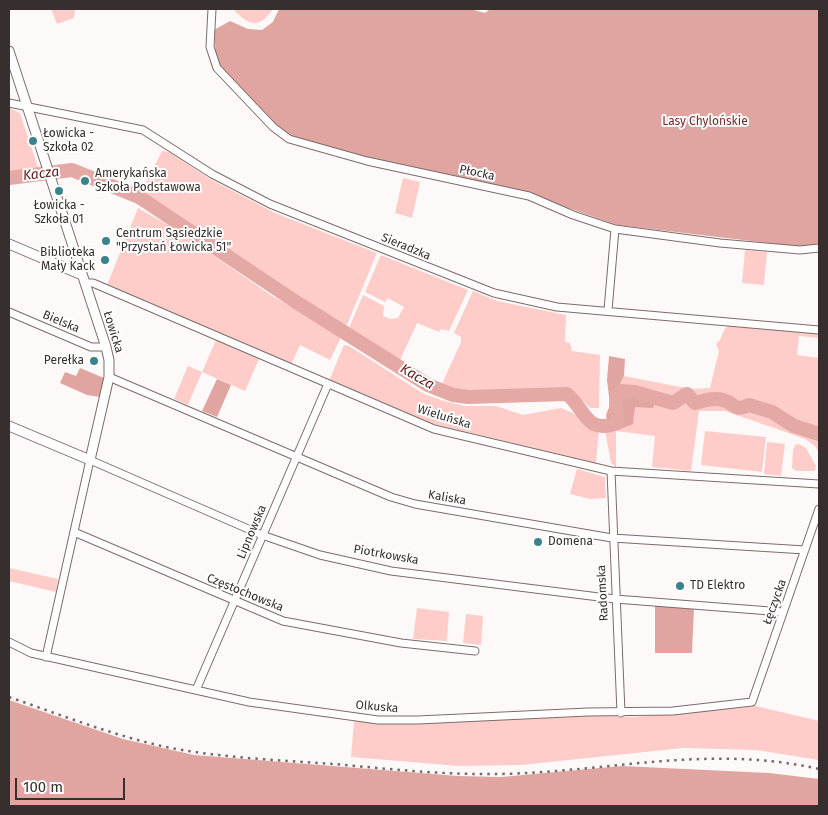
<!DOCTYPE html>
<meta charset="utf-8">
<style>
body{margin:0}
#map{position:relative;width:828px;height:815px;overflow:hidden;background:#fef9f9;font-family:"Fira Sans",sans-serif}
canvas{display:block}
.frame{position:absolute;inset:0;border:10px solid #372f2e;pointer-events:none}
.scale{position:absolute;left:15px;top:778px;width:110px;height:22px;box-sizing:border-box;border:2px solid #372f2e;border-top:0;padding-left:6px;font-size:15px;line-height:18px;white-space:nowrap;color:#372f2e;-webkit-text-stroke:4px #fff;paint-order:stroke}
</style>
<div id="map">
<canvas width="828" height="815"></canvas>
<div class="frame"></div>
<div class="scale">100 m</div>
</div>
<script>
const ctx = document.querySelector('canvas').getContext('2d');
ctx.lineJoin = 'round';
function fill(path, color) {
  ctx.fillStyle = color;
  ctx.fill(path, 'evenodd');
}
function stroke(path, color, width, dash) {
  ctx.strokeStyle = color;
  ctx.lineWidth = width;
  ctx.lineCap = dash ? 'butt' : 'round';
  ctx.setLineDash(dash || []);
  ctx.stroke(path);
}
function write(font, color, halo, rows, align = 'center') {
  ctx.font = font + ' "Fira Sans",sans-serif';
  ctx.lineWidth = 4;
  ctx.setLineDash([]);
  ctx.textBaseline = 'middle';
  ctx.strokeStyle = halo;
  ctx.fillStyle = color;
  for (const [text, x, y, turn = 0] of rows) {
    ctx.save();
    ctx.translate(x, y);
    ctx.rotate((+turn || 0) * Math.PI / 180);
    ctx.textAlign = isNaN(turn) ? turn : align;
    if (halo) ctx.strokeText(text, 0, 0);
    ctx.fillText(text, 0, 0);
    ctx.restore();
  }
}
const green = new Path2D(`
 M51 9H75L74 18 57 24Z
 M233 9H273C259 30 248 25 233 9Z
 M9 108 20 113 42 180 9 182Z
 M162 151 169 152 210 179 275 213 377 253 346 327 333 318 329 320 319 311 278 288 144 194 142 191Z
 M403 178 420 182 412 218 395 213Z
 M138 208 175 229 272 296 342 335 330 360 300 345 291 365 107 285Z
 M745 250 767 252 764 285 742 283Z
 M381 255 468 290 449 331 441 329 439 332 417 323 400 360 349 328 363 295 384 306 383 316 391 319 398 318 404 307 388 298 385 302 365 292Z
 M473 291 497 301 566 315 565 342 570 343 572 351 600 355 599 408H590L575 394 563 390 530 393 464 392 441 386 461 342V337L454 333Z
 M728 326 819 334V338L799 336 797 355 819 358V453L815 446 805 439 777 429 725 411H699L691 471 652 467 655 436 616 431V467L611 463 605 430 615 431 634 407 659 394 620 384 624 376 691 389 710 388 719 351 716 344C723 339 721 331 728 326Z
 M216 340 259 359 245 391 202 372 188 405 174 399 188 366 202 372Z
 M344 345 349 346 424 394 441 400 464 406H496L523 415 561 408 573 413 590 427 599 429 596 463 430 423 329 381Z
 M705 431 766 437 762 472 701 465Z
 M767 442 785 444 781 476 764 474Z
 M799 444 806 448 816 466 815 471H796L792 468 793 450 795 445Z
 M577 469 605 477 606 498 590 499 570 494Z
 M9 568 58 579 56 592 9 581Z
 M417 608 449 612 447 641 413 639Z
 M466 614 483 616 481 645 463 643Z
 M756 706 819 721V760L756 750 683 748 521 765 458 766 351 757 354 720 390 724 588 715 633 717Z`);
const forest = new Path2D(`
 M279 9H470L485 13 490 9H819V245L802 247 617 225 511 188 368 159 289 137 223 73 216 59 214 30 230 21 248 29 262 30 273 22Z
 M609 356 625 359 624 376 620 384 659 394 653 408 635 407 633 424 615 431H612L611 421H607L606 415 610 405 607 380Z
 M80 368 104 378 100 397 87 395 60 383 65 372 76 376Z
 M217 379 231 385 217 417 202 411Z
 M655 606 694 608 692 653H655Z
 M9 700 123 739 194 755 458 776 501 777 622 766 769 773 819 779V806H9Z`);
const river = new Path2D(`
 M9 178 72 170 139 197 296 302 428 385 453 395 468 397 567 394C586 410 586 435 617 423 619 411 611 400 622 391L635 392 673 403 687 394 695 403C704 401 713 397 723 400 737 404 732 412 749 405L772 412 794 426 819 434`);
const minor = new Path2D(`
 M212 9 210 47 217 68 273 127 289 139 367 161 529 196 573 215 615 229 720 243 800 250 819 248
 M9 103 143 130 212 174 270 204 494 293 557 307 819 330
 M85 283H93L434 429 611 471 819 484
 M608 310 615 229
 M9 312 91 347H106
 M109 377 391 497 415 504 612 538 805 550
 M611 471 621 713
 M74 532 283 621 401 643 475 651
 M9 642 31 653 249 702 378 720H418L588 712 673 711 752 702 819 509
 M46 657 90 460 262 535 320 555 391 571 615 599 783 612
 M196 690 328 384`);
const tertiary = new Path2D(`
 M9 51 106 347 109 360V377L90 460 9 426
 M9 244 82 275`);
const rail = new Path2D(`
 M9 697C61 715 112 735 166 747 221 758 278 760 334 764 389 769 444 775 499 774 609 772 709 744 819 769`);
const markers = [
 [33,141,5,"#3b838a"],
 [85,181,5,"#3b838a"],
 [59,191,5,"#3b838a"],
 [106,241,5,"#3b838a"],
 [105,260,5,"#3b838a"],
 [94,361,5,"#3b838a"],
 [538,542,5,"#3b838a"],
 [680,586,5,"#3b838a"]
];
const parkNames = [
 ["Lasy Chylońskie",705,122]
];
const poiNames = [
 ["Łowicka -",43,134],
 ["Szkoła 02",43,148],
 ["Amerykańska",95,174],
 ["Szkoła Podstawowa",95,188],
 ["Łowicka -",59,206,"center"],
 ["Szkoła 01",59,220,"center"],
 ["Centrum Sąsiedzkie",116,234],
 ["\"Przystań Łowicka 51\"",116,248],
 ["Biblioteka",95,253,"right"],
 ["Mały Kack",95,267,"right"],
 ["Perełka",84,361,"right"],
 ["Domena",548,542],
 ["TD Elektro",690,586]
];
const streetNames = [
 ["Płocka",477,173,12],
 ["Sieradzka",406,247,22],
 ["Bielska",61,322,23],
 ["Łowicka",113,332,73],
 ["Wieluńska",444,417,17],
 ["Kaliska",447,498,10],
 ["Lipnowska",252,532,-67],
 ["Piotrkowska",386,555,10],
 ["Częstochowska",245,593,22],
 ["Radomska",603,593,-93],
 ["Łęczycka",775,602,-70],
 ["Olkuska",377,707,5]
];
const waterNames = [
 ["Kacza",41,174,-7],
 ["Kacza",417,377,30]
];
fill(green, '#fecdc9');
fill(forest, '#e0a5a0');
stroke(river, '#e4a9a4', 14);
stroke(minor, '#7d6b69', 9);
stroke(tertiary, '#7d6b69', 11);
stroke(minor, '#fff', 7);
stroke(tertiary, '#fff', 9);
stroke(rail, '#726b6a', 2.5, [2.5, 5]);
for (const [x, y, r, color] of markers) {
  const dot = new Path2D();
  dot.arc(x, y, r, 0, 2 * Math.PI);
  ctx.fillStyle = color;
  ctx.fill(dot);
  stroke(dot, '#fff', 2);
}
write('12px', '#722b2a', '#fff', parkNames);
write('12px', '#372f2e', '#fff', poiNames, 'left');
write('12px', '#372f2e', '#fff', streetNames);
write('italic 14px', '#621c1d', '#fff', waterNames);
</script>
